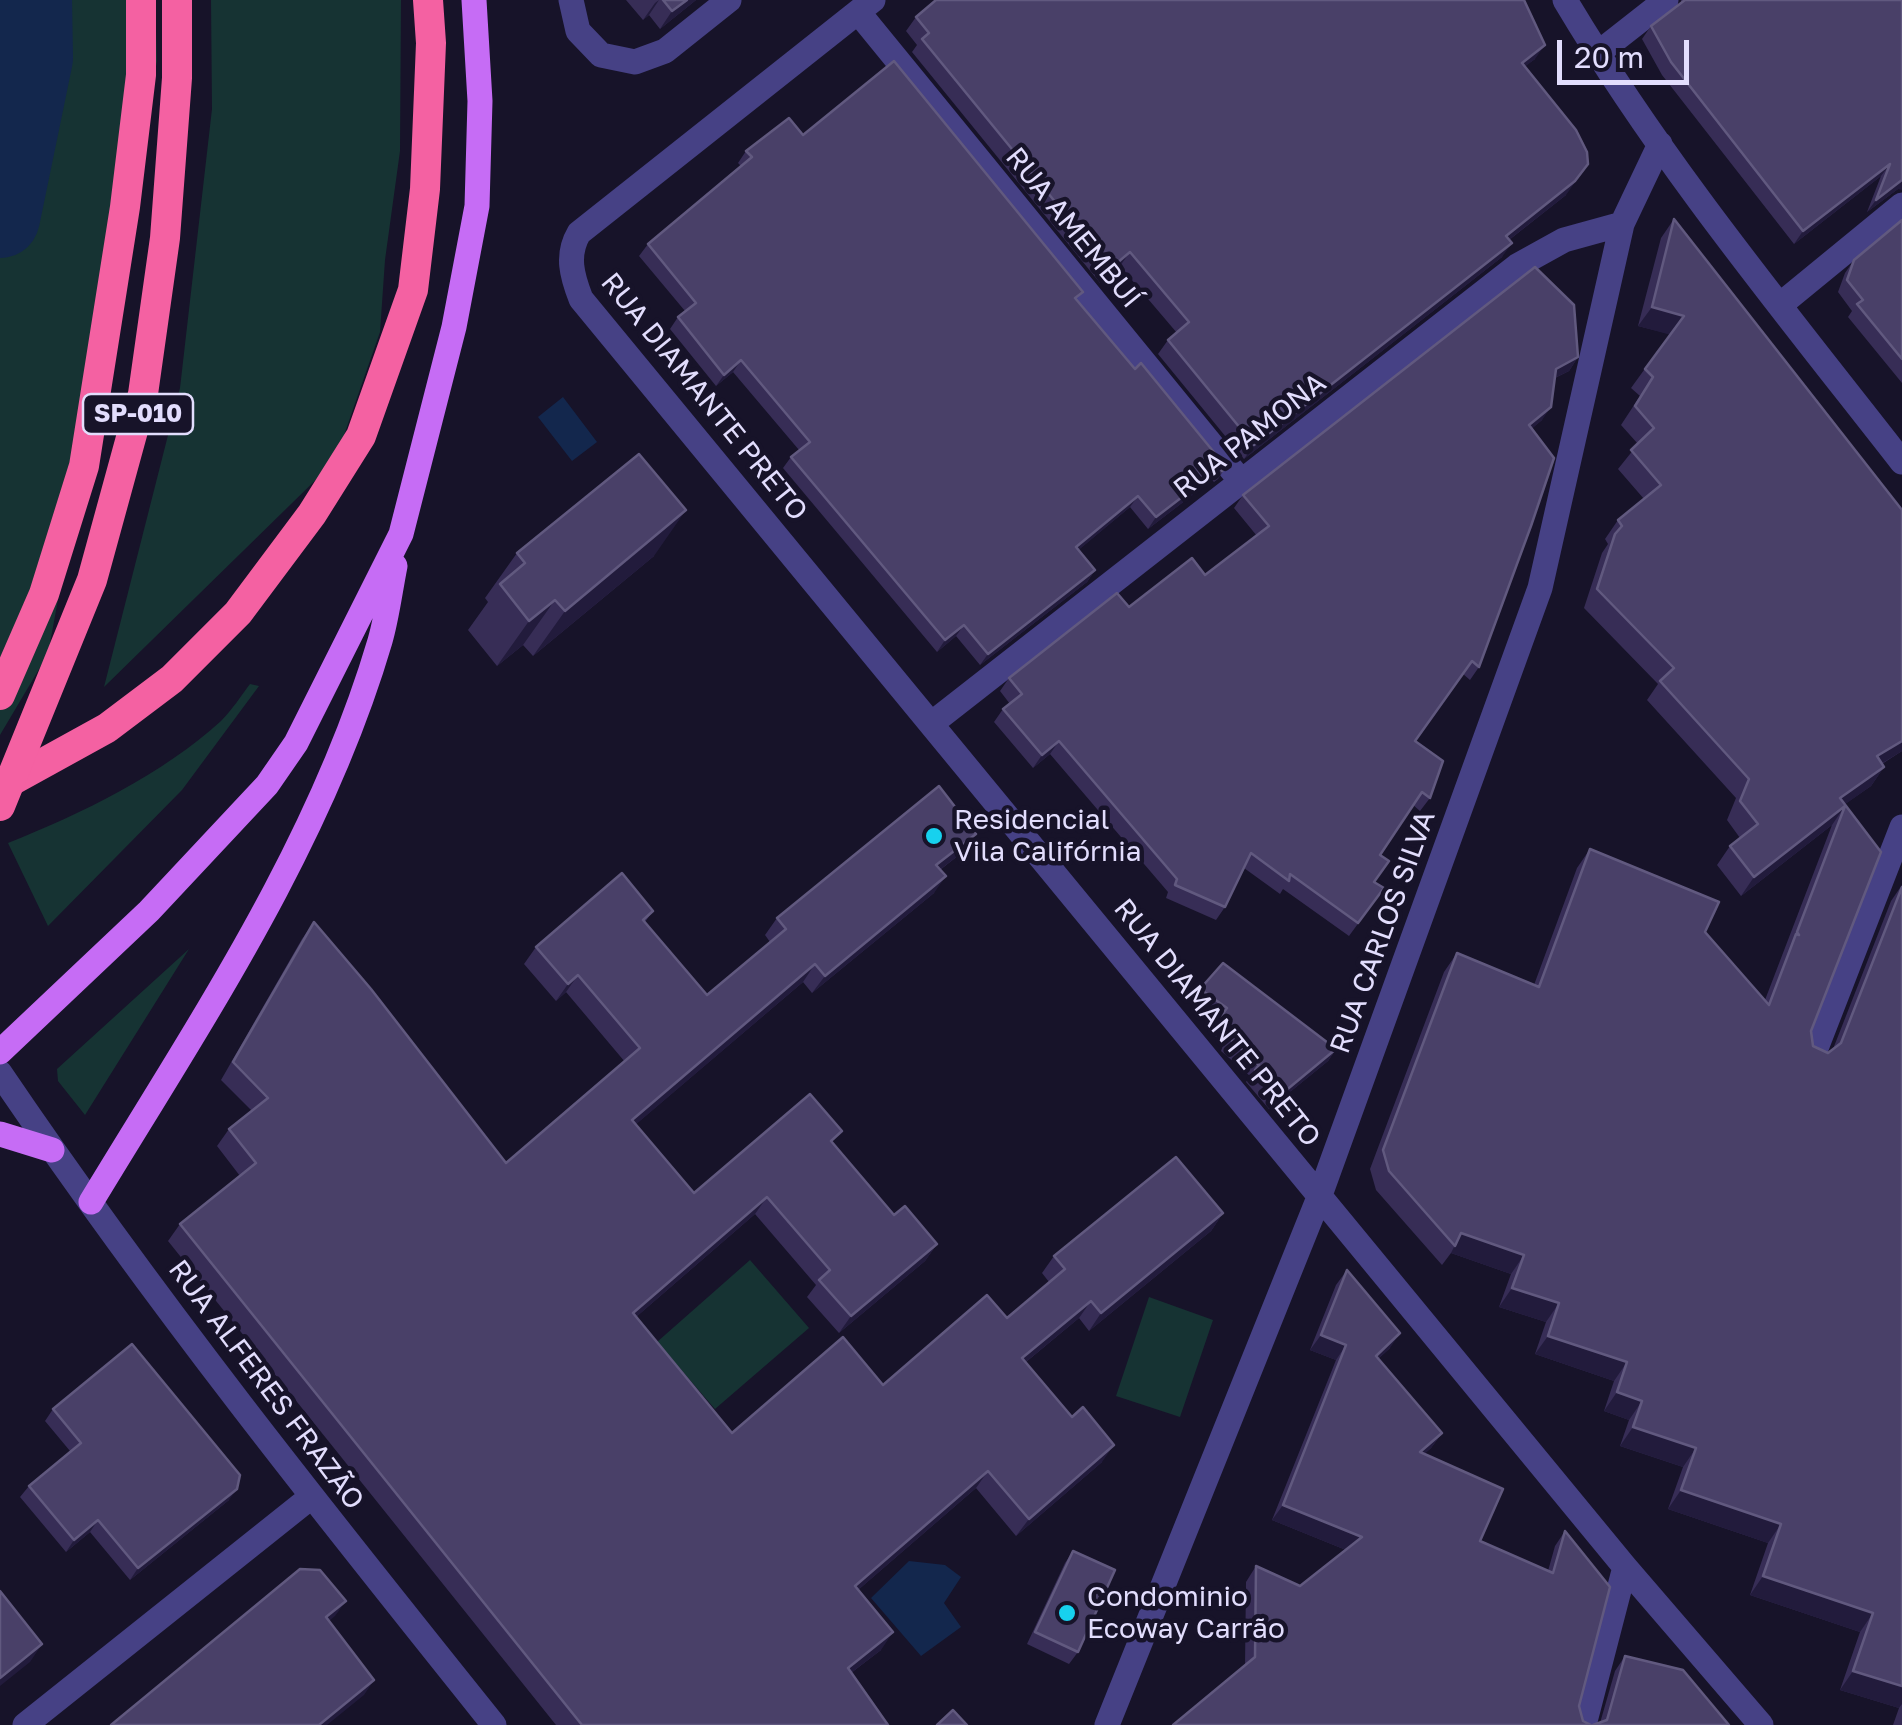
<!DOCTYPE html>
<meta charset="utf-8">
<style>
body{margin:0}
#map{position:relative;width:1902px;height:1725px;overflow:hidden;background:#171329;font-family:"Golos Text",sans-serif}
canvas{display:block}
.scale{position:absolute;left:1557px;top:40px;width:132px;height:45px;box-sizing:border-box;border:5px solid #e2ddfd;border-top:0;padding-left:12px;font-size:30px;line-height:35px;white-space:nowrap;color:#e2ddfd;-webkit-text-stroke:8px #171329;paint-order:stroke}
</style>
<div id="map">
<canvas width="1902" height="1725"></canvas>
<div class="scale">20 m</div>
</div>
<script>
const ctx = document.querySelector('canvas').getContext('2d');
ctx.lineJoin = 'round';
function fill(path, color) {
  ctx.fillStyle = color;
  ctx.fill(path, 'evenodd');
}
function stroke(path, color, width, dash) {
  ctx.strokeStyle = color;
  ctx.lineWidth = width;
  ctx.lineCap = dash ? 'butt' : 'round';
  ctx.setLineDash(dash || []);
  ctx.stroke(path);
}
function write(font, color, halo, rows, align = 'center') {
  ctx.font = font + ' "Golos Text",sans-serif';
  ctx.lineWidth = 9;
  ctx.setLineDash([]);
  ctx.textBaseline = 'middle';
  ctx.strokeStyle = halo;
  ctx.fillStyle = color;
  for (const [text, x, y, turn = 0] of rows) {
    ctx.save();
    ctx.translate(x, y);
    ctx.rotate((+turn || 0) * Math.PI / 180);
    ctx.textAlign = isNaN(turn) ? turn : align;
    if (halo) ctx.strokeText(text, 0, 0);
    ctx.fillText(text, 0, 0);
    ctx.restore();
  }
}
const green = new Path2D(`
 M0 0H155L157 61 48 654 0 735Z
 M211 0H401L400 151 385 260 380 332 335 461 104 687 180 388 212 109Z
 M250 684 259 686 182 790 48 926 8 843C81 814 163 774 221 721 232 710 241 696 250 684Z
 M189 949 85 1115 58 1081 57 1069Z
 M750 1260 809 1328 715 1409 657 1342Z
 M1149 1297 1213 1320 1180 1417 1116 1396Z`);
const water = new Path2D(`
 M563 397 597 442 572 461 538 417Z
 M909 1561 945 1565 961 1577 944 1603 961 1627 921 1656 871 1598Z`);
const river = new Path2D(`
 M0 218 33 58 32 0`);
const minor = new Path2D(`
 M571 0 578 31 601 55 635 62 665 51 729 0
 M873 0 579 233C566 255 572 276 581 299L1625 1567 1761 1725
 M1565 0C1662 163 1785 312 1902 462
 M858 12 1241 481
 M1597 54 1666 0
 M1780 305 1902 205
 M931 724 1517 266 1564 240 1622 224
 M1813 1056 1902 827
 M0 1073C153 1299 324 1513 494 1725
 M25 1725 311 1497
 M1107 1725 1320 1195 1540 588 1622 224 1660 144
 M1584 1725 1625 1567`);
const major = new Path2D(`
 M0 1052 149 911 267 785 296 743 401 534 454 327 477 206 480 101 474 0
 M0 1134 52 1150
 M91 1202C200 1022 320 845 380 641 387 617 390 591 395 566`);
const highway = new Path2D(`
 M0 695 44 594 84 466 125 207 141 75V0
 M0 787 107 728 172 679 238 613 312 514 361 436 413 290 425 189 431 43 428 0`);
const highwayBridge = new Path2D(`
 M0 806 92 580 143 394 165 238 177 78V0`);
const wall = new Path2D(`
 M626 0H696L660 29 649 15 643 20Z
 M1681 0H1902L1898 189 1867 212 1881 176 1794 244 1662 75 1642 39 1651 26 1681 3Z
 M916 17 1535 59 1525 66 1566 195 1509 240 1502 257 1244 459 1158 354 1168 340 1177 333 1120 266 1100 283 912 52 917 45 906 31Z
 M803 135 1077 300 1135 369 1226 467 1218 479 1214 482 1212 480 1148 529 1130 507 1078 550 1095 570 1087 582 980 665 956 636 937 652 783 468 791 457 799 450 733 372 716 386 670 329 678 317 685 311 639 256 648 244 741 166 738 163 746 151Z
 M1674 219 1902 510V751L1882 764 1884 767 1871 786 1845 804 1811 1031 1813 1046 1828 1053 1833 1049 1891 901 1902 885V1725H1893L1899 1708 1840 1690 1860 1632 1750 1595 1768 1543 1668 1509 1683 1467 1620 1446 1629 1420 1604 1411 1614 1381 1535 1354 1546 1322 1499 1307 1511 1274 1451 1253 1442 1265 1376 1190 1370 1169 1444 972 1457 953 1534 985 1577 868 1590 849 1705 932 1765 1000 1832 825 1741 896 1717 865 1730 846 1740 838 1727 820 1736 798 1647 700 1658 684 1584 608 1602 553 1608 544 1605 539 1618 520 1644 499 1618 469 1638 444 1621 425 1640 396 1631 388 1670 334 1638 326 1661 238Z
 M1902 220V383L1848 317 1852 311 1838 292 1845 273 1854 260Z
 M1578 357 1569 371 1555 378 1542 420 1531 429 1479 667 1470 680 1463 674 1415 741 1430 798 1420 811 1413 805 1380 855 1374 882 1384 888 1349 936 1283 889 1280 894 1244 868 1225 907 1216 920 1166 898 1168 892 1050 754 1033 768 994 722 1003 709 1010 704 1000 691 1009 678 1129 607 1205 575 1257 536 1234 508 1243 495Z
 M517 553 654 556 533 656 523 645 497 666 468 630 488 602 485 598Z
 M976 834 964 851 940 870 934 893 812 993 803 982 636 1124 694 1193 833 1143 894 1215 937 1244 925 1261 839 1333 807 1297 816 1285 755 1214 636 1317 732 1433 883 1385 1007 1318 1049 1282 1042 1273 1054 1256 1223 1213 1211 1231 1089 1331 1079 1318 1026 1362 1102 1462 1016 1536 976 1488 858 1590 881 1650 851 1673 888 1725H556L168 1241 180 1224 240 1176 217 1146 229 1129 252 1111 221 1080 302 939 314 922 506 1163 625 1062 566 992 556 1001 524 964 536 947 653 911 645 922 707 995 770 942 765 935 777 918Z
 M1200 989 1336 1049 1328 1061 1269 1109 1246 1082 1250 1076 1221 1051 1224 1043 1210 1032 1218 1020 1192 1001Z
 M1347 1270 1390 1348 1378 1359 1442 1433 1431 1448 1424 1454 1480 1541 1548 1571 1555 1546 1565 1531 1610 1587 1245 1666 1246 1582 1256 1566 1300 1586 1346 1550 1272 1520 1336 1360 1310 1350 1336 1285Z
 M53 1409 229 1500 130 1580 90 1532 66 1552 20 1497 29 1486 70 1451 45 1421Z
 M1073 1551 1078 1652 1069 1664 1027 1644 1065 1563Z
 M1625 1656 1729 1725 1600 1723 1615 1671Z`);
const shadedWall = new Path2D(`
 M659 0 649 15 643 20 655 3Z
 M687 0H696L660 29 672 11Z
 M1545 45 1535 59 1513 76 1522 63Z
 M1588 164 1566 195 1496 250 1506 236Z
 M1890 164 1881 176 1794 244 1803 231Z
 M1902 180V190L1898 189 1867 212 1876 200Z
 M1512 243 1502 257 1244 459 1254 445Z
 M1130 252 1120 266 1100 283 1110 269Z
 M1652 307 1684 316 1671 335 1638 326Z
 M1578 357 1569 371 1546 382 1556 369Z
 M741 360 733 372 716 386 724 375Z
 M1551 407 1542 420 1520 439 1529 425Z
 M1220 468 1212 480 1148 529 1156 517Z
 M1138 496 1130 507 1068 559 1076 547Z
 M686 510 654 556 533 656 565 611Z
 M1095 570 1087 582 980 665 988 654Z
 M555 600 523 645 497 666 529 621Z
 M964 625 956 636 937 652 945 640Z
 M1059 741 1050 754 1033 768 1042 755Z
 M1902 741V751L1863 775 1877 756Z
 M1884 767 1871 786 1827 817 1840 798Z
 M1845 806 1832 825 1741 896 1754 877Z
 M976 834 964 851 924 882 936 865Z
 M946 876 934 893 812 993 825 976Z
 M815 964 803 982 620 1138 632 1120Z
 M578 975 566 992 556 1001 568 984Z
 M1336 1049 1328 1061 1269 1109 1278 1097Z
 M767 1197 755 1214 621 1330 633 1313Z
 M1223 1213 1211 1231 1089 1331 1101 1313Z
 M1461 1233 1524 1255 1511 1274 1451 1253Z
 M937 1244 925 1261 839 1333 851 1316Z
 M1512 1288 1559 1303 1546 1322 1499 1307Z
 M1091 1301 1079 1318 1010 1375 1022 1358Z
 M1400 1333 1390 1348 1365 1371 1376 1356Z
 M1321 1335 1346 1345 1336 1360 1310 1350Z
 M1548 1336 1627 1362 1614 1381 1535 1354Z
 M1617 1392 1642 1401 1629 1420 1604 1411Z
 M1633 1427 1696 1448 1683 1467 1620 1446Z
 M1442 1433 1431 1448 1409 1468 1420 1452Z
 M1114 1445 1102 1462 1016 1536 1029 1519Z
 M988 1471 976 1488 843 1603 855 1586Z
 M237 1489 229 1500 130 1580 138 1568Z
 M1681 1490 1781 1524 1768 1543 1668 1509Z
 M1283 1505 1362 1537 1351 1552 1272 1520Z
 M98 1520 90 1532 66 1552 74 1540Z
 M1763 1576 1873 1613 1860 1632 1750 1595Z
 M346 1601 335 1616 316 1632 326 1617Z
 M893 1632 881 1650 835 1685 848 1668Z
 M42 1644 30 1662 0 1686V1678Z
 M1853 1671 1902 1686V1704L1899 1708 1840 1690Z
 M374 1680 364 1695 327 1725H319Z`);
const building = new Path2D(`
 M663 0H687L672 11Z
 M936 0H1524L1545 45 1522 63 1576 130 1587 152 1588 164 1575 181 1506 236 1512 243 1254 445 1168 340 1189 322 1130 252 1110 269 922 39 929 33 916 17Z
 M1685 0H1902V180L1876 200 1890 164 1803 231 1671 62 1651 26Z
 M894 61 1083 292 1075 298 1135 369 1141 363 1226 467 1222 471 1220 468 1156 517 1138 496 1076 547 1095 570 988 654 964 625 945 640 791 457 810 442 741 360 724 375 678 317 696 303 648 244 752 157 746 151 789 118 803 135Z
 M1674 219 1902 510V741L1877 756 1884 767 1840 798 1881 852 1811 1031 1813 1046 1828 1053 1841 1043 1902 887V1686L1853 1671 1873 1613 1763 1576 1781 1524 1681 1490 1696 1448 1633 1427 1642 1401 1617 1392 1627 1362 1548 1336 1559 1303 1512 1288 1524 1255 1461 1233 1455 1246 1389 1171 1383 1150 1457 953 1539 987 1590 849 1719 902 1705 932 1769 1005 1796 934 1799 935 1797 932 1845 806 1754 877 1730 846 1758 824 1740 801 1749 779 1660 681 1674 668 1597 589 1615 534 1622 526 1618 520 1661 485 1631 450 1654 428 1635 406 1653 377 1645 369 1684 316 1652 307Z
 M1902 220V359L1857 304 1863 300 1847 280 1854 260Z
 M1535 267 1574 305 1578 357 1556 369 1551 407 1529 425 1554 458 1531 526 1479 667 1472 661 1415 741 1443 761 1430 798 1422 792 1380 855 1389 861 1374 882 1384 888 1358 923 1290 874 1289 881 1251 853 1225 907 1175 885 1177 879 1059 741 1042 755 1003 709 1022 694 1009 678 1117 593 1129 607 1192 558 1205 575 1269 526 1243 495Z
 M639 454 686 510 565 611 555 600 529 621 500 584 525 563 517 553Z
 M939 786 976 834 936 865 946 876 825 976 815 964 632 1120 694 1193 810 1094 842 1131 831 1141 894 1215 905 1206 937 1244 851 1316 819 1280 830 1270 767 1197 633 1313 732 1433 843 1337 883 1385 987 1295 1007 1318 1065 1269 1054 1256 1176 1157 1223 1213 1101 1313 1091 1301 1022 1358 1072 1417 1083 1407 1114 1445 1029 1519 988 1471 855 1586 893 1632 848 1668 888 1725H582L180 1224 256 1163 229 1129 268 1098 233 1062 314 922 371 989 506 1163 640 1048 578 975 568 984 536 947 622 873 653 911 643 920 707 995 786 929 777 918Z
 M1223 963 1336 1049 1278 1097 1255 1070 1259 1065 1230 1039 1232 1031 1218 1020 1227 1008 1200 989Z
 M1347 1270 1400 1333 1376 1356 1442 1433 1420 1452 1503 1489 1480 1541 1553 1573 1565 1531 1610 1587 1579 1706 1583 1721 1591 1725H1173L1255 1657 1256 1566 1300 1586 1362 1537 1283 1505 1346 1345 1321 1335Z
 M132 1344 240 1475 237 1489 138 1568 98 1520 74 1540 29 1486 81 1443 53 1409Z
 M1073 1551 1115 1570 1078 1652 1035 1632Z
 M300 1569 320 1570 346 1601 326 1617 374 1680 319 1725H111Z
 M0 1591 42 1644 0 1678Z
 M1625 1656 1683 1670 1729 1725H1593L1607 1720Z
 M953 1710 967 1725H937Z`);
const markers = [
 [934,836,10,"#17d1ee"],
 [1067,1613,10,"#17d1ee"]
];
const shields = [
 [138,414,110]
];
const shieldNames = [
 ["SP-010",138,414]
];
const streetNames = [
 ["RUA AMEMBUÍ",1073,228,51],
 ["RUA DIAMANTE PRETO",704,397,51],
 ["RUA PAMONA",1250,436,-38],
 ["RUA CARLOS SILVA",1383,932,-70],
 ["RUA DIAMANTE PRETO",1217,1023,51],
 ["RUA ALFERES FRAZÃO",266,1385,53]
];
const poiNames = [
 ["Residencial",954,820],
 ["Vila Califórnia",954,852],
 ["Condominio",1087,1597],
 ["Ecoway Carrão",1087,1629]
];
fill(green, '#163333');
fill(water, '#13274d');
stroke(river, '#13274d', 80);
stroke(minor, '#464185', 25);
stroke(major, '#c66cf5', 25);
stroke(highway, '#f461a2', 30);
stroke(highwayBridge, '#f461a2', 30);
fill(wall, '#372d56');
fill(shadedWall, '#221b3c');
fill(building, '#494068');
stroke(building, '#61597f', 2.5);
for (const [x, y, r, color] of markers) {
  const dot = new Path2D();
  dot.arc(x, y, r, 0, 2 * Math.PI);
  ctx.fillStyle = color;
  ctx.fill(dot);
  stroke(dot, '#171329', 4);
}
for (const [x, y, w] of shields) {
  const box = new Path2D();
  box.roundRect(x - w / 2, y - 20, w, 40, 8);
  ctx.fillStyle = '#171329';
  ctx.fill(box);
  stroke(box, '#e2ddfd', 2.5);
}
write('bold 25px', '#e2ddfd', null, shieldNames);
write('28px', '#e2ddfd', '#171329', streetNames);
write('28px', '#e2ddfd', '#171329', poiNames, 'left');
</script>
